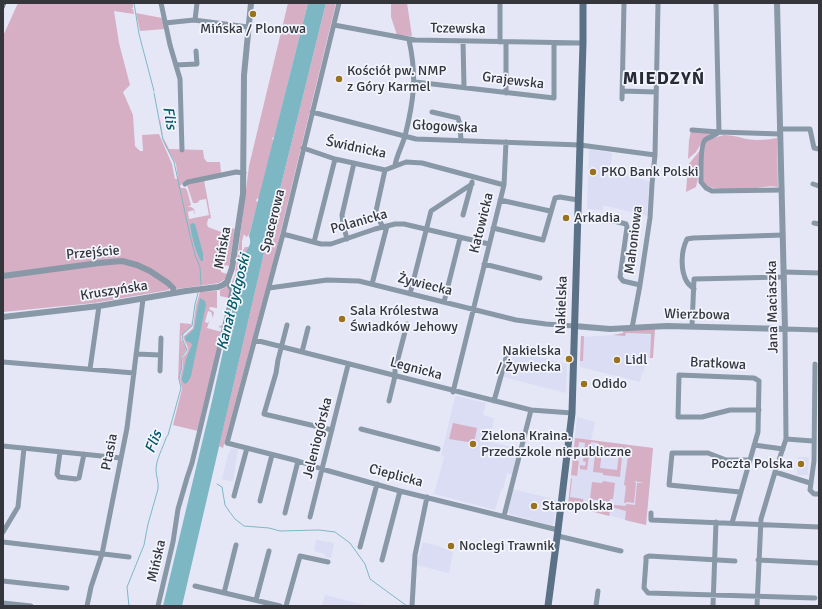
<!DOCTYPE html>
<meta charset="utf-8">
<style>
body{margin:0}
#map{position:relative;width:822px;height:609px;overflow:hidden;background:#e5e7f7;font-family:Signika,sans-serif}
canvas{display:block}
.frame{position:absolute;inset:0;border:4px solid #35363c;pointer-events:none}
</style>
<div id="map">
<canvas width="822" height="609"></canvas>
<div class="frame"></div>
</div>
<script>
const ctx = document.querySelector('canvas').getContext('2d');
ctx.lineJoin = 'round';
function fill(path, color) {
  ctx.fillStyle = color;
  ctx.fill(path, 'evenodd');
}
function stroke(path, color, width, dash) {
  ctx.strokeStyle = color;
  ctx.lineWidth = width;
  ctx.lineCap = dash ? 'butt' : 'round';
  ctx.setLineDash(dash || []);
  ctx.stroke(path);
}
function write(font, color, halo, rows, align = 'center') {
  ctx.font = font + ' Signika,sans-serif';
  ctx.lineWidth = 3.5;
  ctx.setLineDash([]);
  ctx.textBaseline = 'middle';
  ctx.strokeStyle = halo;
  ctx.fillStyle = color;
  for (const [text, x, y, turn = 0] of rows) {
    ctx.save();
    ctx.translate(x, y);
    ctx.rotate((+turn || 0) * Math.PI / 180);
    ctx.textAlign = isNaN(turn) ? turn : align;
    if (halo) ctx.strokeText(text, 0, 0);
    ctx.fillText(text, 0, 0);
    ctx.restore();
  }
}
const built = new Path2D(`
 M589 149 612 153 610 171 649 181 647 216 607 206H603V210L587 209Z
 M626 333 651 335 650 358H646L644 372H642L640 382 580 367 581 337 613 335Z
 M513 350 567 364 566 393 503 377 507 364 509 362Z
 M457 396 486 403 483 415 494 418 492 429 486 428 484 440 519 449 512 475 507 473 503 489 501 490 495 510 434 494 444 457 441 456 455 397Z
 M577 417 595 422 591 440 653 448 646 525 568 505Z
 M231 448 238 449 233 482 222 479 228 454H229Z
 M798 457H809L808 475H797Z
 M513 489 557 500 553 526 510 514 508 512Z
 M316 540 334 543 331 558 325 557V554L314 551Z
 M423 542 438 546 453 552 449 573 416 565Z
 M325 595 368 606H322Z`);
const green = new Path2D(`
 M18 3H133V8L131 9H133L134 14 114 11 119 43 130 85 123 92 133 115 135 146 140 151H143L142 135 159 134 172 164 175 179H178L176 164 165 145 160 126V119L163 137 169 149 203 150 204 158 207 162H220L221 173 184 182 180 186 181 188H185L187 190 191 205 188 207H191L194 209 195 215 193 210 188 212 189 219 209 215 206 199 200 200 197 203H193L187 185 188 184 204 180 211 218 208 219 207 224 208 227 221 232 231 228 235 229 229 266 225 265 224 267H221V272L227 274 225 279 219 283 178 289 169 287V290L94 303 3 312V36Z
 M288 3H308L274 138 273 137 272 139 274 140 259 199 257 198 256 201 258 202 249 235 246 237 244 234 242 241V252L245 247H248V248L245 254 235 300 232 305 236 283 234 282 232 285 231 284 235 275 249 166Z
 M326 3H336L275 255 223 448 219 446 264 253 265 246 267 242Z
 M391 3H407L412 36 397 35 391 17Z
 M136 13 162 18 165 29 140 31Z
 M691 131 715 132 704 139 696 152 688 159 689 140Z
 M724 135C736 135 745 140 757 140 764 140 771 139 777 138L778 187C771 185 764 187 756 188 740 189 720 192 704 185 701 172 701 153 706 140Z
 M701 149 699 176 688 165Z
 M688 166 698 178 696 187 686 192Z
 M228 286 231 289 229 298 220 296V290Z
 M215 291H217V308L210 307 209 309 214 312 213 318 211 312 208 311 205 322 208 323 210 319 207 328 222 332 223 328 218 327 222 325 223 326 224 328 207 396 204 404 198 431 173 425 182 389 180 379 183 366 182 358C193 348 186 347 183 337L193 328 196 305 200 292Z
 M192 320 191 327 181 336V339L187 349 181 357 182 366 178 381 180 323 191 324Z
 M655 329 653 358H650L651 334 626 333 625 336 613 335 623 333V331Z
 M581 336H584L583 361H580Z
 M453 423 477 428 474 443 449 439Z
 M575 438 653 448 646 525 625 520 626 511 611 507 609 516 568 505 571 478 572 479 570 497 583 499 584 504 583 509 587 510 589 501 601 503 600 506H593L592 510 602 512 604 507 606 504 625 506 627 504 635 505 637 483H644L634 481 636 483 634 503 628 502 624 503 626 486 624 485 628 456H625V454L604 451 598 443 591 442 587 470 580 469V465L585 466 586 462 583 461 585 443 579 442 577 461H579L577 476 571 475Z
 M596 445 602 451 600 468 617 470 619 455 622 456 620 477 603 475V473L593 472Z
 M603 481 615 483 613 499H610V502L590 499 592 482 602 483Z`);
const water = new Path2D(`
 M308 3H326L267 242 265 246 264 253 182 606H163L212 401 242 266C243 262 244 256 246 252 249 245 252 244 249 236Z
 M192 223 195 224 203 253V261H201C195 251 192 236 190 225Z
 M200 298 205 301 206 305 191 376 188 382 185 384 182 381V378L186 359 192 345 191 343 186 341 185 337 194 329 197 311Z`);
const stream = new Path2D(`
 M134 3 139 34 154 91
 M154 93 163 140 174 162 189 231 195 255 200 267 201 285
 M217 484 222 487 225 505 229 511 235 519 244 526 269 528 280 531 319 530 335 532 350 543 365 564 370 579 407 606
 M129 606 127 587 144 545 148 524 158 489C159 482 156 476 156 470 156 459 163 448 166 438L168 435 181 388 179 379 182 366 181 358 187 350 182 338 183 334 192 326 195 304 198 293`);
const minor = new Path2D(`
 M161 3 170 45 180 79 182 150
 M339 3 283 234 227 443 298 461 322 469 400 491 558 530
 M716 3 719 132 780 134
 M195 20 197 3
 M165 23 194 20 248 27
 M334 25 415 40 583 43
 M463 41 464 87
 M500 42V3
 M176 65 197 64 196 51
 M415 82 554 98V43
 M622 91 656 92
 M506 93V42
 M622 99 624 3
 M312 112 416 139 580 145 655 155
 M432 112 458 118 460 125 461 141
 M780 129H810L814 148 819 149
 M692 130 719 132C715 136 709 137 705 140 700 145 701 174 701 182L706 188 712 191 782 190
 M303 148 335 159 385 170 406 162 422 163 504 185
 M395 165C397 155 402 146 405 136 414 100 417 76 409 40
 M185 184 188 182 236 172 244 173
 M813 184 819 186
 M500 200 550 211
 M463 215 472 182
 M578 220 614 221 626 224 627 227 620 277 623 281 640 285
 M814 223 819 224
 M383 227 378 218 376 211 385 170
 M493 228 543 240 555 198 560 197 578 200
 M283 234 321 244H331L375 229 395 224H404L489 244
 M347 239 343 224 342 215 354 163
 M314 242 335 159
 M484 264 540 278
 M784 272 819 273
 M372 284 387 226
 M269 288 327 280 359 281 516 320 546 324 574 326
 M694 289C692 287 689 285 687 282 680 270 681 251 687 239L693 238 783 235
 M410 294 431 211 472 184
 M444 302 460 238
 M287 325 278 360 276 373 264 414 332 430
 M692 326 694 279 784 277
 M632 328 640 285 650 218 652 184 655 155 658 3
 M255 340 531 410 572 413
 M302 352 308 328
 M136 354 160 355
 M3 362 134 373
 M815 364 814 461 810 490 814 494H819
 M90 369 99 306
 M160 371 161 338
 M453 392 504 185 506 142
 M389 401 395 376V370L407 324
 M494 401 508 351
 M361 429 438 449
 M786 439 813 441
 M754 445 783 449
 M3 446 121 458
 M60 452 57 474 59 477 76 479 79 478 84 454
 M775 472 810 483
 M740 492 669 485 672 453H708L726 460H750
 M234 496 247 448
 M260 501 272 455
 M285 513 298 461
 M651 513V520L819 527
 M504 516 531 410
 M310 517 348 365
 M732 523 758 432 759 381 754 378 679 375 678 417H702L730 410H759
 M3 532 18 507 24 448
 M558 536 621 551
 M3 542 129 557
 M360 547 377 484
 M382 560 400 491
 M758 560 819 563
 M735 561 649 556 646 557V561L644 588 648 593 815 598
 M3 581 67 588
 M195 586 280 606
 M224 593 236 545
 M256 600 269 551
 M3 603 31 606
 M87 606 91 587 102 554 127 428 143 299
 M158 606 173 542 178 509 187 478 192 463 229 308 232 290 227 282
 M286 606 300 556 328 562
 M412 606 415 555 427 497
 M596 606 598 591
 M713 606 716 522
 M757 606 761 519 775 472 786 439 785 329 819 330`);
const tertiary = new Path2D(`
 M3 276 99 263 122 261 137 265 150 271 168 283 173 288 174 293
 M3 317 99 306 186 291 218 287 223 285 227 282 232 268 243 194 244 75 251 3
 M574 326 610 329 667 326 785 329 777 3`);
const secondary = new Path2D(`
 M548 606 558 530 572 413 583 43V3`);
const rail = new Path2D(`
 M3 8 5 3`);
const markers = [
 [253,14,4,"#99721e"],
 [339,79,4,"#99721e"],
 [593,172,4,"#99721e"],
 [566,218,4,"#99721e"],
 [342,319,4,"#99721e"],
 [569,359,4,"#99721e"],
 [617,360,4,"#99721e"],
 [584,384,4,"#99721e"],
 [473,444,4,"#99721e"],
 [801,464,4,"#99721e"],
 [534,506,4,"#99721e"],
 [451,546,4,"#99721e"]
];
const poiNames = [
 ["Mińska / Plonowa",253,29,"center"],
 ["Kościół pw. NMP",347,71],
 ["z Góry Karmel",347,87],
 ["PKO Bank Polski",601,172],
 ["Arkadia",574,218],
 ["Sala Królestwa",350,311],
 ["Świadków Jehowy",350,327],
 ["Nakielska",561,351,"right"],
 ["/ Żywiecka",561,367,"right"],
 ["Lidl",625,360],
 ["Odido",592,384],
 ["Zielona Kraina.",481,436],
 ["Przedszkole niepubliczne",481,452],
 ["Poczta Polska",793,464,"right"],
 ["Staropolska",542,506],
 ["Noclegi Trawnik",459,546]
];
const streetNames = [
 ["Tczewska",458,29,1],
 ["Grajewska",513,81,7],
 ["Głogowska",445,127,3],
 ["Świdnicka",356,148,12],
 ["Spacerowa",273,221,-76],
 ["Polanicka",359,222,-16],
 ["Katowicka",482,223,-76],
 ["Mahoniowa",634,240,-83],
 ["Mińska",223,248,-80],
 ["Przejście",93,253,-5],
 ["Żywiecka",425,285,14],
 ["Kruszyńska",114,291,-9],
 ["Nakielska",562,305,-88],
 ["Jana Maciaszka",773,307,-91],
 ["Wierzbowa",697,315,1],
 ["Bratkowa",718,364,3],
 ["Legnicka",416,369,15],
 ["Jeleniogórska",318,438,-76],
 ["Ptasia",110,452,-79],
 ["Cieplicka",396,476,15],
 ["Mińska",157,561,-77]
];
const waterNames = [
 ["Flis",169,118,80],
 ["Kanał Bydgoski",234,302,-76],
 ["Flis",154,442,-69]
];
const districtNames = [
 ["MIEDZYŃ",664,79]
];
fill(built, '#daddf4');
fill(green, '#d6afc5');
fill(water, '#7db7c4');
stroke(stream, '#7db7c4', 1);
stroke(minor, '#8898a6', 5);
stroke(tertiary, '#8898a6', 6);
stroke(secondary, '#5a7186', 7);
stroke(rail, '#52535b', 2.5);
stroke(rail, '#f3f5fe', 1, [3]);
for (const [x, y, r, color] of markers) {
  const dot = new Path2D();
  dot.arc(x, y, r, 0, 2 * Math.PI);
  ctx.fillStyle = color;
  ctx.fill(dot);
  stroke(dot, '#f3f5fe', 1.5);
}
write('14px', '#35363c', '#f3f5fe', poiNames, 'left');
write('14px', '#35363c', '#f3f5fe', streetNames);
write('italic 15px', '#005766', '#f3f5fe', waterNames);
ctx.letterSpacing = '1px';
write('bold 18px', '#282a35', '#f3f5fe', districtNames);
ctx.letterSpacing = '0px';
</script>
